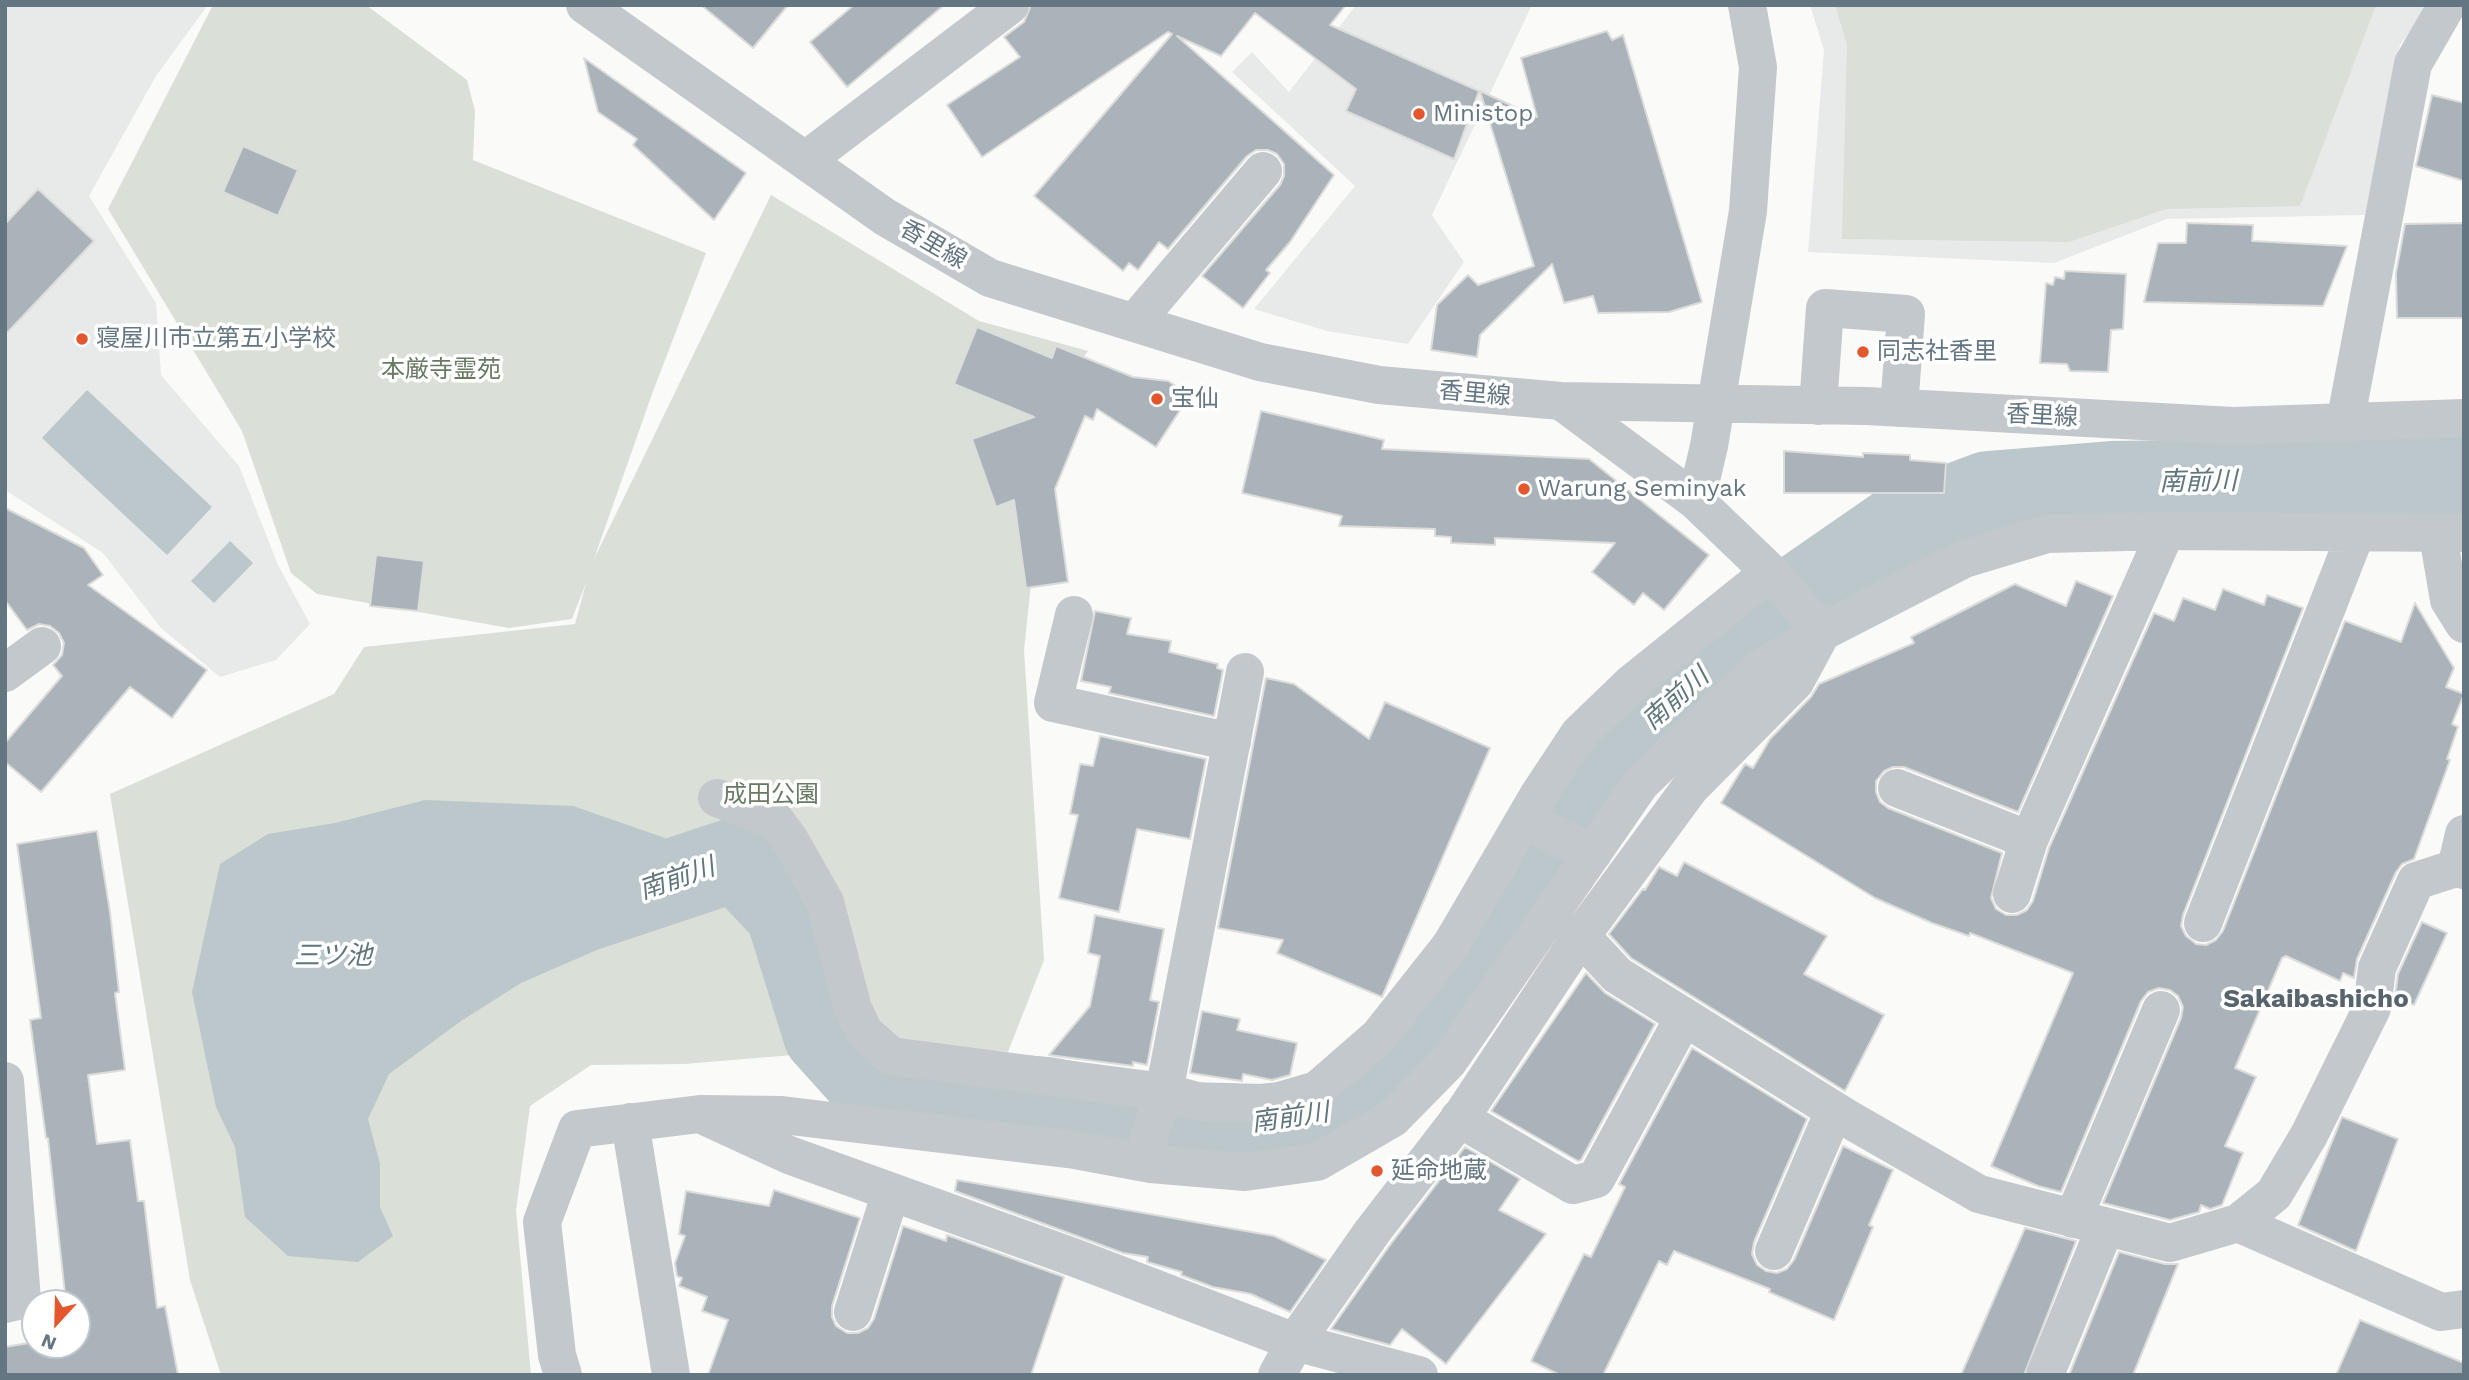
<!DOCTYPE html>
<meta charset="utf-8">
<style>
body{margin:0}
#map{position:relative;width:2469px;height:1380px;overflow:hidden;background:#fafaf8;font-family:"Work Sans",sans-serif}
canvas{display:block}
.frame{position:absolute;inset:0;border:7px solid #657683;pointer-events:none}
.north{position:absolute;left:21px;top:1289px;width:70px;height:70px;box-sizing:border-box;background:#fff;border:2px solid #c1c8cd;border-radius:50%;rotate:202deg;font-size:19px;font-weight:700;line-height:28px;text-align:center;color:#657683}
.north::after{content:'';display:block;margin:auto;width:24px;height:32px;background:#e4572e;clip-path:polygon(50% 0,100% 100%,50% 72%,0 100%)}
</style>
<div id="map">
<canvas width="2469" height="1380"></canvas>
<div class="frame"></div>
<div class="north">N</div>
</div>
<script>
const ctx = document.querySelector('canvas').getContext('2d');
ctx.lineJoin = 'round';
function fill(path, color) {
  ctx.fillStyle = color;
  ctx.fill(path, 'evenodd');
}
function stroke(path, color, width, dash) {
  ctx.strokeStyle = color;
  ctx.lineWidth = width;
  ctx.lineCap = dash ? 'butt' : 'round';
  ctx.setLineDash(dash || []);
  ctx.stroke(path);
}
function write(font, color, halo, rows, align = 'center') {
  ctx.font = font + ' "Work Sans","Noto Sans JP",sans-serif';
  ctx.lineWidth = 7;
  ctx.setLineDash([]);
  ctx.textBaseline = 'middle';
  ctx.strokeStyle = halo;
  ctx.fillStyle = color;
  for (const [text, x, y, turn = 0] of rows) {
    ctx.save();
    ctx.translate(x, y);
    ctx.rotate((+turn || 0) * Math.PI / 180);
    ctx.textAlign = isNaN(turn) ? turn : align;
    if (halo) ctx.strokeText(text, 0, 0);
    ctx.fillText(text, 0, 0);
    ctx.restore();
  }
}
const built = new Path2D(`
 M5 5H208L156 76 89 196 156 303 161 375 239 466 278 565 310 624 276 660 220 677 161 628 103 553 5 490Z
 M1356 5H1532L1432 215 1464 262 1408 344 1327 331 1254 309 1355 186 1232 72 1252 52 1289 92Z
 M1810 5H2425L2420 20 2400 45 2365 215 2167 219 2054 263 1808 252 1824 50Z`);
const green = new Path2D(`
 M213 5H366L467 80 475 111 473 160 706 253 652 394 594 559 771 195 979 321 1088 351 1018 445 1034 556 1024 650 1044 960 1008 1052 926 1044 684 1064 591 1065 530 1106 516 1210 531 1375H221L190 1280 110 794 334 694 364 647 575 624 586 583 572 619 509 628 317 594 291 573 242 431 108 209Z
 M1835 5H2376L2300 206 2166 209 2069 242 1842 239 1847 45Z`);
const water = new Path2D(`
 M87 390 212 507 167 555 42 438Z
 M230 541 253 563 214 603 191 581Z
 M425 800 573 806 665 838 681 896 636 933 521 983 461 1021 389 1074 368 1119 380 1164V1207L393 1236 358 1262 288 1256 245 1217 235 1147 216 1107 192 992 220 864 268 834 335 823Z`);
const river = new Path2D(`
 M569 915 737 859 787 912 825 1034 870 1084 1047 1099 1188 1124 1261 1126 1331 1119 1392 1074 1574 803 1658 712 1770 616 1900 526 1988 493 2111 483 2464 478`);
const building = new Path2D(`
 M701 5H788L753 48Z
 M854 5H944L847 87 810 42Z
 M1031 5H1346L1330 25 1479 91 1454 159 1346 111 1356 89 1255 13 1221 56 1177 36 1334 175 1290 242 1266 270 1270 273 1243 308 1202 276 1280 185 1284 176V164L1277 154 1268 150H1256L1247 156 1168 249 1159 242 1138 270 1129 263 1123 271 1034 196 1172 34 1168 32 982 157 947 105 1020 57 1004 37 1024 22Z
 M1607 31 1612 40 1623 35 1702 302 1669 312 1598 313 1593 296 1564 303 1552 264 1480 335 1477 357 1431 350 1437 305 1468 275 1478 285 1534 266 1480 91 1537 117 1521 58Z
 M584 58 746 173 714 220 633 145 637 139 598 112Z
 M2432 95 2464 103V181L2416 166Z
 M243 146 298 170 278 216 223 192Z
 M38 189 94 241 5 335V224Z
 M2187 223 2253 225 2252 241 2347 246 2323 306 2144 302 2158 243H2186Z
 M2464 223V318H2397L2396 273 2405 224Z
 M2065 271 2126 274 2123 329 2111 330 2108 372 2070 371 2067 364 2040 363 2046 283 2053 285 2055 277 2064 279Z
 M977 327 1052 358 1056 346 1133 377 1168 381 1190 395 1156 447 1097 409 1093 420 1085 416 1055 489 1068 582 1026 588 1014 500 996 507 972 439 1034 417 954 384Z
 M1261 411 1384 440 1382 449 1589 459 1709 555 1664 610 1643 593 1634 605 1592 572 1615 543 1495 538V545L1451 543V537L1435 536V529L1339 526 1342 516 1242 493Z
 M1784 451 1863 457V453L1910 455V460L1946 463 1944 493H1784Z
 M5 508 84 548 103 575 88 585 207 670 172 718 130 687 41 792 5 762V743L62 676 53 665 62 655 64 643 59 633 50 626 39 624 27 630 5 600Z
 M376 555 424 561 418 611 370 606Z
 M2076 581 2113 596 2018 812 1904 767H1893L1884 771 1876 781V792L1880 802 1888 808 2002 853 1991 898 1996 909 2006 915H2017L2027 910 2033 901 2049 848 2154 613 2174 621 2183 598 2215 610 2223 589 2264 605 2267 595 2303 608 2183 915 2181 926 2186 936 2196 944 2206 945 2216 940 2223 931 2345 621 2401 642 2415 603 2454 668 2446 687 2464 694 2452 724 2458 727 2447 759 2450 760 2414 859 2402 864 2396 872 2357 959 2354 978 2343 973 2340 981 2286 956 2282 958 2235 1068 2256 1077 2225 1146 2243 1153 2222 1205 2210 1209 2201 1205 2199 1212 2170 1220 2103 1203 2181 1018 2183 1007 2178 996 2170 990 2159 988 2148 992 2141 1001 2061 1192 2038 1186 1991 1166 2073 973 1970 933 1969 936 1932 923 1875 898 1721 803 1745 764 1753 768 1770 739 1811 697 1819 684 1914 643 1911 637 2015 584 2066 606Z
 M1095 611 1131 618 1127 634 1171 641 1169 652 1218 664 1217 668 1223 670 1214 716 1109 693 1111 687 1081 681Z
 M1266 678 1294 684 1369 739 1385 702 1490 748 1382 997 1277 953 1283 940 1218 928Z
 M1100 736 1206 759 1190 839 1137 829 1119 912 1059 898 1078 815 1070 814 1080 764 1093 766Z
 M97 831 110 912 119 992 115 993 125 1070 88 1075 97 1144 130 1140 138 1201H144L157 1308 165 1306 178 1375H5V1347L35 1342V1345H77V1303H66L48 1138H46L30 1020 41 1018 17 844Z
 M1684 862 1827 936 1804 974 1884 1015 1845 1091 1631 958 1609 934 1643 889 1645 890 1659 867 1677 876Z
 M1095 915 1164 929 1150 1000 1159 1002 1147 1065 1133 1062V1066L1049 1055 1090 1006 1100 956 1088 953Z
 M2422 922 2447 933 2414 1005 2395 997 2398 974Z
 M1586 973 1605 993 1655 1024 1581 1160 1578 1161 1491 1111Z
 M1202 1011 1240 1019 1237 1030 1297 1043 1290 1075 1272 1080 1243 1074 1242 1081 1190 1073Z
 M1692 1048 1807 1119 1754 1242 1752 1254 1757 1265 1766 1271 1777 1273 1787 1269 1794 1260 1843 1146 1893 1170 1869 1225 1873 1227 1834 1320 1769 1292 1770 1289 1674 1251 1667 1265 1659 1261 1603 1375H1560L1531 1361 1584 1254 1591 1257 1625 1187 1619 1184Z
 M2342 1117 2398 1139 2356 1251 2298 1225Z
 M1465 1147 1520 1179 1499 1210 1546 1234 1446 1364 1402 1329 1390 1345 1331 1329 1390 1245Z
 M957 1180 1274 1236 1326 1260 1290 1312 1251 1294 1213 1287 1181 1275 1182 1272 1147 1262 1148 1257 1123 1253 955 1191Z
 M774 1190 860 1218 832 1306V1317L836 1326 847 1333H858L868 1328 874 1319 903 1226 946 1241 947 1235 1064 1277 1031 1375H708L728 1320 702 1311 707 1297 679 1286 682 1278 677 1276 675 1263 685 1236 679 1234 686 1191 769 1206Z
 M2025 1228 2076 1241 2024 1375H1961Z
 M2119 1252 2165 1264H2178L2133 1375H2069Z
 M2360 1320 2464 1363V1375H2336Z`);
const minor = new Path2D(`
 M585 5 885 217 990 278 1260 362 1379 385 1561 401 1867 406 2233 426 2464 418
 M806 160 1010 5
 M1134 323 1263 171
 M1818 406 1825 308 1906 314 1899 408
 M2345 423 2413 64 2447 5
 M1696 501 1709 446 1748 211 1758 67 1747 5
 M2438 535 2449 600 2464 624
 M1074 615 1053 703 1232 742
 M5 673 42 646
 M1897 788 2029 840
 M717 798 775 820 791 842 825 902 853 1009 864 1032 891 1056 1164 1092 1201 1102 1269 1104 1317 1090 1379 1036 1451 945 1538 796 1579 734 1632 683 1770 572
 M1524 820 1593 853
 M2464 834 2456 868 2464 870
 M2012 894 2029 840 2166 531
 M2203 923 2356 533
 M1581 936 1617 975 1845 1117 1979 1194 2170 1243 2238 1223 2441 1312 2464 1309
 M5 1081 22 1300 5 1304
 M700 1114 782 1115 1075 1150 1151 1164 1245 1172 1317 1162 1393 1118 1448 1062 1641 783 1758 670 1822 632 1964 559 2047 534 2166 531 2464 533
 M1459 1118 1573 1185 1596 1179 1684 1017
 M630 1122 671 1375
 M1151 1164 1148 1140 1164 1092 1245 672
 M2073 1219 2161 1010
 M2238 1223 2274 1194 2309 1135 2372 1008 2377 968 2416 881 2456 868
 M1774 1251 1834 1111
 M853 1312 891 1192
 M563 1375 557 1355 542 1222 577 1129 700 1114 789 1155 1078 1259 1295 1342 1419 1375
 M1277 1375 1295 1342 1372 1232 1463 1114 1581 936 1690 788 1795 682 1822 632 1770 572 1696 501 1561 401
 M2045 1375 2105 1228`);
const markers = [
 [1419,114,7,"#e4572e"],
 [82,339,7,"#e4572e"],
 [1863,352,7,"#e4572e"],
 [1157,399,7,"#e4572e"],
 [1524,489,7,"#e4572e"],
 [1377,1171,7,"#e4572e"]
];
const poiNames = [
 ["Ministop",1433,114],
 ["寝屋川市立第五小学校",96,339],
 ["同志社香里",1877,352],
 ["宝仙",1171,399],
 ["Warung Seminyak",1538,489],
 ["延命地蔵",1391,1171]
];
const streetNames = [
 ["香里線",933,245,30],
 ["香里線",1475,394,5],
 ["香里線",2042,416,3]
];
const parkNames = [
 ["本厳寺霊苑",441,370],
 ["成田公園",771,795]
];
const waterNames = [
 ["南前川",2198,482,-1],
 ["南前川",1676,699,-42],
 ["南前川",677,879,-19],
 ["三ツ池",333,956],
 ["南前川",1290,1118,-8]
];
const neighbourhoodNames = [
 ["Sakaibashicho",2316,999]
];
fill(built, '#e8e9e9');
fill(green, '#dadfd7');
fill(water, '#bbc7cb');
stroke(river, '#bbc7cb', 84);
fill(building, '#aab3b9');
stroke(building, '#dcdcda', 2);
stroke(minor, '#c3c8cc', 38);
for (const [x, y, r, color] of markers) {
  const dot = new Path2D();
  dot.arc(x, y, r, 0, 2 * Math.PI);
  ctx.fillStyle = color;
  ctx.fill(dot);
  stroke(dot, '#fff', 2.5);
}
write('24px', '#657683', '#fff', poiNames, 'left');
write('24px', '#657683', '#fff', streetNames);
write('24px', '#687a64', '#fff', parkNames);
write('italic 26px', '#60757c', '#fff', waterNames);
write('bold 26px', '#57646e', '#fff', neighbourhoodNames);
</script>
